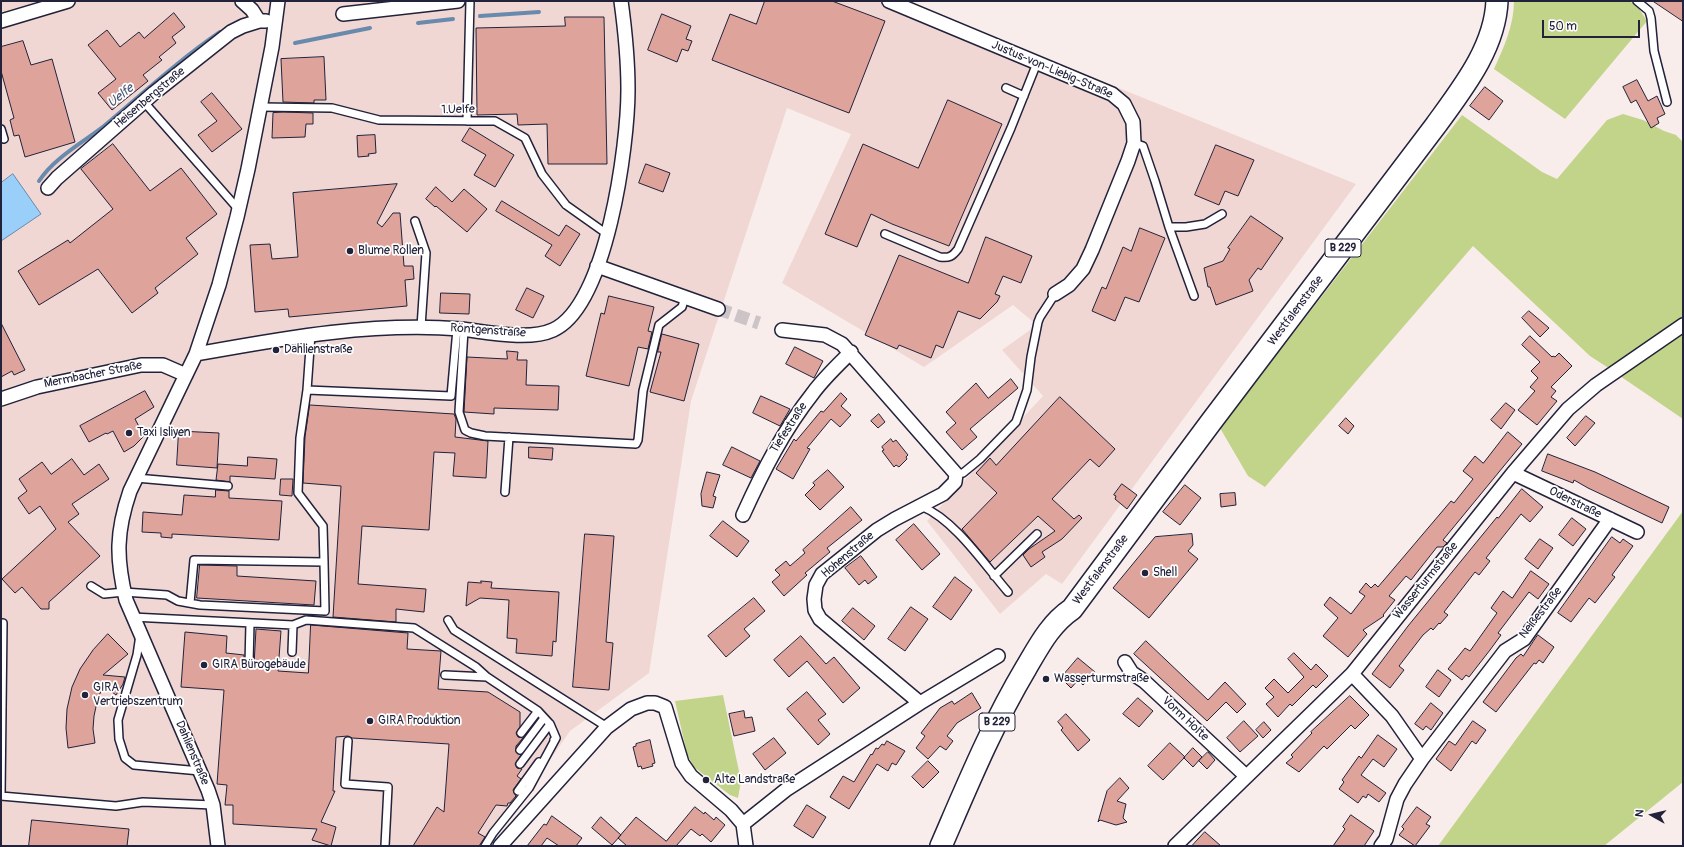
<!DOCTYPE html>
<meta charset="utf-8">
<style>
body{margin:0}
#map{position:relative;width:1684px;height:847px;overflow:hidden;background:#f8edeb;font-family:Pangolin,sans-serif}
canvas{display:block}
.frame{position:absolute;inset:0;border:2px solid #22223b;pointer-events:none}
.north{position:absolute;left:1632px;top:795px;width:40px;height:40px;-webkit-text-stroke:3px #fff;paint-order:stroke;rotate:278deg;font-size:11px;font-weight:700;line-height:16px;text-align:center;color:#22223b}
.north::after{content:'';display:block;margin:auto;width:14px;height:18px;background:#22223b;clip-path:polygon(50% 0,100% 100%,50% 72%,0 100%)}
.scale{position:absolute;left:1542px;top:20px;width:98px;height:18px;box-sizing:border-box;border:2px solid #22223b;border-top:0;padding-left:5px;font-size:12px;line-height:14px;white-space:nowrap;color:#22223b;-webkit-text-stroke:3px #fff;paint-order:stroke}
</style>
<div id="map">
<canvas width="1684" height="847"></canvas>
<div class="frame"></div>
<div class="north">N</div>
<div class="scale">50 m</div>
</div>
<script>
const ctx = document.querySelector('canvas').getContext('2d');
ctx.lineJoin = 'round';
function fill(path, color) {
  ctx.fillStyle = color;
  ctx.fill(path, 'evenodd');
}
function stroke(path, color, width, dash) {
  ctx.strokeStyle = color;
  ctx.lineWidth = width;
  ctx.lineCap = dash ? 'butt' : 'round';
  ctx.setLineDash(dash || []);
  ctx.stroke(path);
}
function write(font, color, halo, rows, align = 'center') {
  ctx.font = font + ' Pangolin,sans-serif';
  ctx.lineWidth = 3.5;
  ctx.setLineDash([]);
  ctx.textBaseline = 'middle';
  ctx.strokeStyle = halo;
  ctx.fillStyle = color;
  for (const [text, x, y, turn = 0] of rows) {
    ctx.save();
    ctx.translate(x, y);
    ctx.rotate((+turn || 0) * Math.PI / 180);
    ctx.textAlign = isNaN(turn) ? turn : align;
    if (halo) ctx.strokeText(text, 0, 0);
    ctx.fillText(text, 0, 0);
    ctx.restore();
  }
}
const built = new Path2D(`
 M1 1H904L1356 184 1062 584 1046 574 1000 614 927 521 1043 396 1002 350 1037 325 1013 305 924 367 782 283 851 134 787 108 691 401 649 673 570 731 490 846H1Z`);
const green = new Path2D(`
 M1514 1H1629L1638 7 1647 21 1565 119 1494 69C1504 47 1514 25 1514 1Z
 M1623 114 1643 120 1664 131 1676 135 1683 142V319L1610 369 1590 356 1473 246 1265 487 1248 476 1220 428 1462 115 1542 172 1557 179 1607 120Z
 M1683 332V419L1620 376Z
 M1683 511V782L1604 846H1438Z
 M723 695 741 781 738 798 730 795 694 767 687 754 675 701Z`);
const water = new Path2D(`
 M13 174 41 214 1 241V183Z`);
const stream = new Path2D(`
 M480 16 539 12
 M418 23 453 19
 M295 43 370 28
 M39 181C54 158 82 143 104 126 142 94 179 60 220 32`);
const building = new Path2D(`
 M765 1H832L885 21 849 113 712 60 730 14 756 24Z
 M1653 1H1683V21Z
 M174 13 185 27 172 37 176 43 159 57 162 60 143 75 148 81 112 110 98 93 116 79 88 45 107 30 120 47 139 32 144 38Z
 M662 14 691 26 686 39 692 41 688 51 682 49 677 62 648 50Z
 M565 17H604L607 164H548L547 124 518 125 517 114 477 115 476 28 565 26Z
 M23 41 31 65 52 59 75 142 25 157 19 135 14 136 10 120 14 118 1 71V47Z
 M324 57 326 100H314V103L283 102 281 59Z
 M1637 80 1648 101 1657 96 1665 114 1657 118 1659 123 1651 128 1636 100 1631 103 1623 87Z
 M1485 87 1503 101 1489 120 1470 106Z
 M212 93 242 129 212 152 198 135 217 121 201 102Z
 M948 100 1002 124 949 246 892 224 871 214 857 247 825 234 863 144 918 168Z
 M284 112 313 113V124H306L305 137 272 138 273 113Z
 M470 128 514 155 495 187 474 175 486 155 462 141Z
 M375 135 376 153 368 154 369 156 358 157 357 136Z
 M113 144 150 191 181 168 217 214 186 238 198 254 155 288 158 293 132 313 98 269 39 305 18 271 68 240 70 243 113 209 81 169Z
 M1216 145 1254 160 1238 196 1225 191 1219 205 1195 195Z
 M646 164 670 173 663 192 639 183Z
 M397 184 377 223 382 227 393 213H400L404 266H413L414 279 405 280 407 306 289 317 288 309 255 312 250 245 270 244 272 259 298 257 293 193Z
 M436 187 452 202 464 189 487 209 467 232 436 206 435 207 426 199Z
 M502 201 559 236 566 225 580 234 560 266 545 256 552 245 496 211Z
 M1251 216 1283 238 1261 270 1258 268 1249 280 1253 291 1216 305 1210 287H1208L1204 268 1223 261 1230 249 1228 248Z
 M1140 228 1165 238 1139 302 1125 297 1115 321 1092 311 1102 287 1106 289 1123 247 1131 251Z
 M986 237 1032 256 1021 283 1003 276 995 294 1000 296 997 302 980 319 958 311 943 348 936 345 931 358 899 345 897 349 865 335 899 255 968 283Z
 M527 288 544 296 533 318 516 310Z
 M441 293 470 294 469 314 440 313Z
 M609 296 654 307 648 331 652 332 648 349 638 347 629 386 586 376 601 313 604 314Z
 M1529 311 1549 328 1540 337 1522 318Z
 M1 323 25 370 14 375 12 371 1 377Z
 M662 334 699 344 684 401 650 392 661 352H658Z
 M1530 336 1552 357 1553 356 1555 357 1559 353 1572 366 1551 387 1556 391 1551 397 1557 401 1537 425 1518 410 1535 391 1530 387 1538 378 1531 371 1540 362 1522 345Z
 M795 347 823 361 814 378 786 364Z
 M507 351 518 352 517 360H527L526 385 559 386 558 410 494 408V414L464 412 467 357 507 359Z
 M1011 379 1018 388 970 429 977 437 962 450 946 432 956 423 946 412 976 383 988 398Z
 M145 391 154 407 135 419 144 436 134 446 124 452 113 431 107 434 106 433 89 442 80 426Z
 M841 393 847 399 841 406 851 415 840 427 831 419 807 448 810 449 793 479 776 469 794 439 796 441 821 411 823 412Z
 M761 396 790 409 780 426 753 413Z
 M1060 397 1115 449 1099 467 1090 459 1052 499 1074 519 1079 515 1082 518 1062 539 1042 552 1045 557 1031 567 1023 555 1029 549 1055 531 1038 516 990 562 962 529 997 493 976 473 990 458 996 465Z
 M1506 403 1515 410 1501 429 1491 420Z
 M310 405 454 414 456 419 455 437 488 441 486 478 453 476 455 453 434 452 429 530 362 526 358 584 426 589 424 612 396 609V622L333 617 341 486 303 483 305 437Z
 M879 414 885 422 878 428 871 421Z
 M1586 416 1595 423 1575 446 1567 438Z
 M1346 418 1354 426 1348 434 1339 426Z
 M179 431 219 433 217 468 177 465Z
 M1508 432 1522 444 1443 540 1447 543 1443 547H1437L1411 580 1406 576 1389 596 1395 600 1383 615 1384 616 1363 630 1367 634 1348 657 1323 636 1338 618 1324 605 1330 597 1351 614 1365 596 1359 592 1366 583 1371 588 1375 584 1378 587 1451 501 1454 503 1473 479 1463 471 1475 456 1483 463Z
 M891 439 893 442 896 440 908 455 906 457 907 459 899 467 896 465 894 467 882 451 884 450 882 447Z
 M529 447 553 448 552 460 529 458Z
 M732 447 760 461 751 478 723 465Z
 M1548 454 1595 472 1669 507 1662 523 1588 488 1574 480 1573 483 1542 471Z
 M248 457 277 459 275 479 230 476V482L216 480 218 464 247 466Z
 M72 459 84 475 99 464 109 479 72 504 79 514 68 522 100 556 49 602V609H41L22 587 15 593 2 579 56 529 40 506 29 514 18 498 27 491 19 479 42 462 51 474Z
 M828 470 844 487 820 510 805 495 815 485 813 483Z
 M707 472 720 475 713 496 716 497 713 508 702 506 701 494Z
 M281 479H293L292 496 280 495Z
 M1122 484 1137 495 1127 509 1115 499 1116 496 1114 495Z
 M1185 485 1201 498 1180 525 1163 512Z
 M1522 489 1543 507 1530 522 1521 514 1486 558 1490 561 1479 575 1475 572 1444 612 1448 615 1440 624 1439 623 1433 630 1431 628 1423 635 1399 666 1404 670 1390 688 1372 674 1408 626 1497 517 1498 518Z
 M216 490 229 491V498L282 501 279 540 172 534V538L161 537V533L142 532 143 512 182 515 184 495 215 497Z
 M1235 493 1236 505 1221 507 1220 494Z
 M851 507 862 520 827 548 830 552 805 573 807 575 784 596 772 582 780 575 775 570 786 561 790 566 805 553 803 550Z
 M1572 518 1586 529 1573 546 1559 535Z
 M723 521 749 541 737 557 710 536Z
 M914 524 940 554 922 570 896 540Z
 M585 534 614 536 606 642 613 643 609 690 573 687Z
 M1192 534 1193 545 1188 551 1198 559 1149 618 1113 588 1155 537Z
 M1612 537 1620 543 1623 539 1633 546 1612 575 1615 577 1595 603 1589 598 1571 622 1558 613Z
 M1540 539 1553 548 1538 569 1525 559Z
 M861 556 877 577 868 584 865 580 859 585 845 568Z
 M200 565 237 566V576L316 581 314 605 197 598Z
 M1531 571 1549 584 1538 599 1529 592 1498 633 1501 635 1490 650 1469 677 1466 675 1462 680 1448 669 1465 648 1470 651 1497 613 1491 608 1503 591 1512 598Z
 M955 577 972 590 951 620 933 607Z
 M481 581 492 582 491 588 559 592 556 642 553 641 552 656 516 653 517 639 507 638 509 600 480 598 466 606 468 582 481 583Z
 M754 598 765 611 744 629 750 636 726 657 708 636Z
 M911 607 928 619 905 651 888 639Z
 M853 608 875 626 864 640 842 621Z
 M311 625 408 633 407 649 441 651 438 689 488 692 520 712V727L516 733 518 737 523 738 516 746V752L521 755 515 764 517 768 522 769 517 776 521 779 513 790 514 793 516 796 510 803H508L507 806 496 805 478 833 485 837 479 846H413L437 807 444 812 449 744 352 738 348 736 336 737 333 791H335L321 822 336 827 331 846 312 840 317 829 233 824V805H225L227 785 217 784 224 690 181 687 185 632 227 636 226 653 244 655V666L249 669 254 665 256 629 281 631 278 671 308 673Z
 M108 634 128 654 103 675 125 677 123 684 116 695 103 685 97 702 94 716 93 729 95 743 68 748 66 728 67 709 72 687 80 669 93 650Z
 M1538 635 1554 647 1543 663 1539 660 1536 664 1534 663 1496 712 1483 702 1516 658 1521 654 1523 656Z
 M801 636 826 664 834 657 860 688 843 703 807 661 789 677 774 660Z
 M1146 641 1208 700 1225 682 1246 704 1237 713 1226 702 1207 721 1134 654Z
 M1294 653 1311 670 1316 664 1328 676 1316 688 1313 685 1292 706 1290 704 1278 717 1266 704 1274 697 1265 688 1274 679 1288 693 1304 677 1288 659Z
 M1078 658 1095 672 1083 685 1078 680 1071 688 1061 678Z
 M1438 670 1451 680 1439 697 1426 687Z
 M807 692 826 714 818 720 830 734 818 745 787 709Z
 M972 693 981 708 957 723 947 736 953 741 946 750 940 746 928 759 916 748 925 736 921 733 940 708 952 701 954 704Z
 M1350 696 1369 715 1355 729 1351 725 1327 749 1324 746 1299 772 1286 763 1293 757 1291 755 1312 733 1311 732Z
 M1138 698 1153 711 1139 727 1123 714Z
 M1431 703 1443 713 1431 730 1426 726 1423 730 1415 724Z
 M744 711 745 718 752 717 755 731 734 736 729 714Z
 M1066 714 1090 740 1078 751 1061 730 1063 728 1058 722Z
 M1244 721 1258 736 1240 752 1227 738Z
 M1473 721 1486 730 1476 744 1472 741 1451 771 1436 759 1449 741 1455 745Z
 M1264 722 1271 730 1263 738 1256 730Z
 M1378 735 1397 749 1384 767 1373 759 1361 775 1386 793 1379 802 1368 794 1366 798 1363 796 1358 803 1339 789 1344 782 1342 780 1359 756 1361 758Z
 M774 738 786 753 765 770 753 754Z
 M650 740 655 763 652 764 653 766 642 769 641 766 638 767 633 747 636 746V744Z
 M887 741 905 751 896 765 892 763 888 771 877 764 849 809 830 797 843 776 854 782 871 754 872 755 876 748 878 749 882 744 884 745Z
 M1170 743 1185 757 1163 780 1148 766Z
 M1193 748 1202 757 1193 767 1184 758Z
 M1208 752 1215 760 1207 769 1199 761Z
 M928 761 939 772 923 788 912 777Z
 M1120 778 1129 788 1117 801 1126 804 1123 818 1127 822 1116 825 1100 820 1098 822 1107 791Z
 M807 805 826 817 813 838 794 826Z
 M695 807 704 814 705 812 714 820 716 817 725 825 711 842 702 834 700 836 691 829 676 846H627L618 838 636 817 666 841Z
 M1417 807 1431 817 1426 824 1430 826 1415 846 1399 835 1404 829 1402 827Z
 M1351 815 1374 831 1364 846H1333L1345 829 1343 827Z
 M552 816 582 838 576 846H559L547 838 541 846H527L544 824 546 825Z
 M601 817 621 835 612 845 592 828Z
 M32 820 129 829 127 846H29Z
 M1205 832 1221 846H1192Z`);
const minorTunnel = new Path2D(`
 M718 309 759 323`);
const service = new Path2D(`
 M1637 1 1649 11 1651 18 1654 51 1667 102
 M1006 88 1024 96
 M144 102 239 210
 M260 107 332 108 379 120 495 121 525 138 542 174 566 205 607 234
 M467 121 470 1
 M1 129 4 139
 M1134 143 1143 146 1155 181 1169 227 1194 296
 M415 221 426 253 421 327
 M1169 227H1186L1205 224 1222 214
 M885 234 940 257C949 258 952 257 958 249L1011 128 1037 63
 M464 330 459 412 465 430 471 433 485 436 636 444 638 440 643 391 659 325 682 307 685 297
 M311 334 307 390 451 396 457 329
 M307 390 300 438 298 493 323 526 324 562
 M956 474 963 473 980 459 1016 422 1027 390 1031 357 1038 322 1040 317 1055 294
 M136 478 228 486
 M505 492 509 437
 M921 506C955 520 984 564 1008 592
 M994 576 1037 534
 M91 586 104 594 124 592 167 595 178 601 200 605 325 611 324 562 194 560 190 603
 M132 617 293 625 306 620 414 628 476 667 487 677
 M448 620 454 630 607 727
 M3 623 1 796 116 806 143 802 213 805
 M140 635 137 655 118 720 119 739 125 758 134 765 200 771
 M292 652 293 625
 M249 664 250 623
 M445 675 487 677 538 711 521 733
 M550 724 556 738 554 740
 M348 741 345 784 388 787 385 846
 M520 750 544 718
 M520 764 550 724 538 711
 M518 791 539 762
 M485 846 493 833 529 788 556 738`);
const minor = new Path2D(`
 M242 1 252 10 259 21H266
 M889 1 1112 94 1124 104 1133 122 1134 143 1128 161 1092 250 1083 269 1069 285 1055 294
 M343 14 458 1
 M1 21 68 1
 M48 188 57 178 154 93 231 32 243 26 259 21
 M597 266 718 309
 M782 330 825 335 842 344 956 474 955 482 943 494 895 519 877 530 822 574 816 585 814 599 815 610 820 619 920 703
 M196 354C285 338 370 322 461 329 487 332 529 341 553 330 607 306 628 144 628 90 628 60 625 30 621 1
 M1 399 37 387 141 365H163L186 375
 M1513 473 1637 532
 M743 515C763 471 783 431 813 393 824 378 838 365 851 352
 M1125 662 1132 673 1144 681 1246 776
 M1352 674 1392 716 1422 759
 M743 824 787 789 920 703 998 656
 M218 846 213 805 208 790 126 600C116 558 116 532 130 491L196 354 219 285 237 217 248 169 272 47 278 1
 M500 846 607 727 631 709 647 703H655L665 707 682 763 691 776 731 810 743 824 746 846
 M1175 846 1352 674 1513 473 1568 409 1596 385 1683 325
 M1381 846 1386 839 1397 799 1405 784 1422 759 1505 651 1524 639 1610 519`);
const primary = new Path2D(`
 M941 846C967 786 992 725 1026 668 1039 646 1050 624 1072 609L1211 422 1436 125C1462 89 1495 48 1497 1`);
const markers = [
 [350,251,4,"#22223b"],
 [276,350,4,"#22223b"],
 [129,433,4,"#22223b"],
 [1145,573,4,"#22223b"],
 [204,665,4,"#22223b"],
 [1046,679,4,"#22223b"],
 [85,695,4,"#22223b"],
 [370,721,4,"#22223b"],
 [706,780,4,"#22223b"]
];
const shields = [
 [1343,248,36],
 [997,722,36]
];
const shieldNames = [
 ["B 229",1343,248],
 ["B 229",997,722]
];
const streetNames = [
 ["Justus-von-Liebig-Straße",1052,70,23],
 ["Heisenbergstraße",150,98,-40],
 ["1.Uelfe",458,110,-1],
 ["Westfalenstraße",1296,311,-53],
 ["Röntgenstraße",488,331,4],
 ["Mermbacher Straße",93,375,-11],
 ["Tiefestraße",789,428,-57],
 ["Oderstraße",1575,503,26],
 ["Hohenstraße",848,555,-40],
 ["Westfalenstraße",1101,570,-53],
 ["Wasserturmstraße",1426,581,-51],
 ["Neißestraße",1541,613,-52],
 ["Vorm Holte",1185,719,43],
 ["Dahlienstraße",192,753,67]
];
const poiNames = [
 ["Blume Rollen",358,251],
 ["Dahlienstraße",284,350],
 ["Taxi Isliyen",137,433],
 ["Shell",1153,573],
 ["GIRA Bürogebäude",212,665],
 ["Wasserturmstraße",1054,679],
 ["GIRA",93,688],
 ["Vertriebszentrum",93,702],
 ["GIRA Produktion",378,721],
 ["Alte Landstraße",714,780]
];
const waterNames = [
 ["Uelfe",121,96,-39]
];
fill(built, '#f0d7d3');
fill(green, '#c1d489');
fill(water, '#99cff8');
stroke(water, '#698aac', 1);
stroke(stream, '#698aac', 4);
fill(building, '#dea49c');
stroke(building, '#22223b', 1);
stroke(minorTunnel, '#cdc4c8', 13, [13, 6]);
stroke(service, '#22223b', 10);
stroke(minor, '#22223b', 16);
stroke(primary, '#22223b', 24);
stroke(service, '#fff', 7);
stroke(minor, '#fff', 13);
stroke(primary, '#fff', 21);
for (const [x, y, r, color] of markers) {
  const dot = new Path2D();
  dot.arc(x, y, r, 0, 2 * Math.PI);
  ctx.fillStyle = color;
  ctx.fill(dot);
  stroke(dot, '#fff', 1.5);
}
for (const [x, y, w] of shields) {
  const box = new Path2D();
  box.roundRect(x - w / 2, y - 9, w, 18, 3);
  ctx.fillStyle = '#fff';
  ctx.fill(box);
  stroke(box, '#22223b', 1);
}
write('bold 11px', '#22223b', null, shieldNames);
write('12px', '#22223b', '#fff', streetNames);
write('12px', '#22223b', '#fff', poiNames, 'left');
write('italic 13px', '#465674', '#fff', waterNames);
</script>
